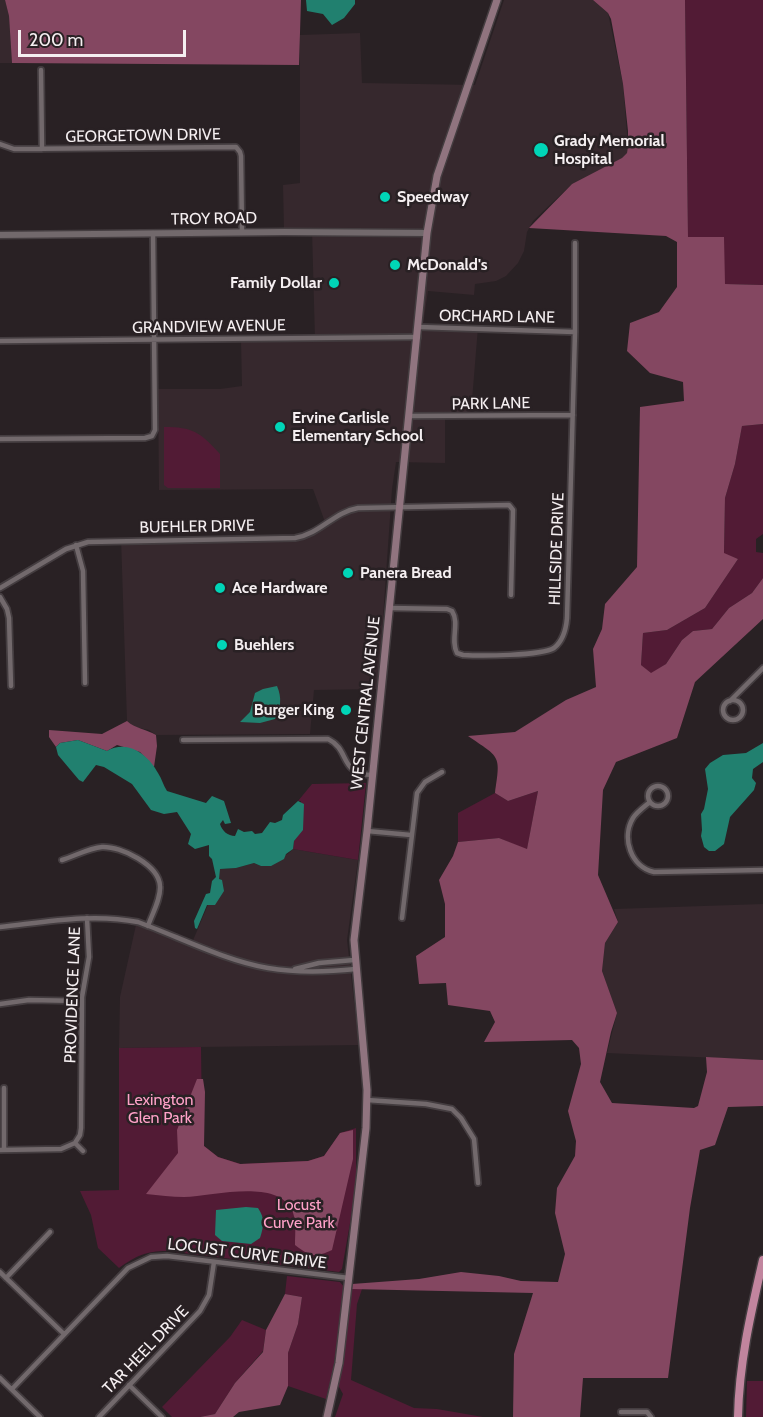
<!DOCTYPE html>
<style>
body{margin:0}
#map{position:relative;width:763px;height:1417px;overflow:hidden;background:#292124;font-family:Cabin,sans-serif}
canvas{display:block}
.scale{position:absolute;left:18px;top:30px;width:168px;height:27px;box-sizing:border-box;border:3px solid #f5eff1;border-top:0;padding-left:8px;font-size:18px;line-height:21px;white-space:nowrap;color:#f5eff1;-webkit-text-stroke:4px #292124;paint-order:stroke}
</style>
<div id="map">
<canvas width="763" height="1417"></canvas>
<div class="scale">200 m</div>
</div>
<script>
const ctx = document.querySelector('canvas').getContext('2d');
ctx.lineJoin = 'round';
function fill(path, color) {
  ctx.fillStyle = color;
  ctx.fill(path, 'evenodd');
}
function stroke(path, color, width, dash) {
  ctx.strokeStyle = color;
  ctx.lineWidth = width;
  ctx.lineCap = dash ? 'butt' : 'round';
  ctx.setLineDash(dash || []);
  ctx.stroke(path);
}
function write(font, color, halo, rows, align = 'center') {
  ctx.font = font + ' Cabin,sans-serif';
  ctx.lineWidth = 5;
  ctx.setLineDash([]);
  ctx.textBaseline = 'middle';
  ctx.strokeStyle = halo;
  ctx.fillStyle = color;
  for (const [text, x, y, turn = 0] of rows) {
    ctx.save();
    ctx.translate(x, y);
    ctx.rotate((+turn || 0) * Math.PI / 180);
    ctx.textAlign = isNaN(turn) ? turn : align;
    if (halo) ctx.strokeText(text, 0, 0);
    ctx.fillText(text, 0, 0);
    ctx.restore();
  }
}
const built = new Path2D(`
 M0 0H5L9 16 12 63H0Z
 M504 0H593L608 13 623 84 628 146 627 153 623 158 572 184 533 221 527 232 524 251 518 263 506 276 496 281 475 284 474 295 428 291 423 325 478 327 471 413 445 414V463L396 462 392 489 378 689 314 690 310 734 156 735 149 730 134 727 127 721 121 538 295 535 310 532 325 522 313 489 159 490 158 389H220L242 386 241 341 315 340 312 230H284L283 185 300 183V35L360 33 362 83 475 85Z
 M293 849 358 860 347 940 359 1045 119 1048 120 997 136 925 191 945 219 879V869L236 868 254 863 261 866 268 865 289 853Z
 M763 904V1060L607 1053 617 1013 602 971 605 943 618 922 614 909Z`);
const green = new Path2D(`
 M685 0H763V285L725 284 688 237Z
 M763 424V534L756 539V552L763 553V578L752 593 729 608 712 629 693 631 682 640 666 664 651 674 641 665 643 633 667 630 705 608 738 559 724 554 725 498 735 464 742 426Z
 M164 427C193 427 200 432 220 454V488H168L164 485Z
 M366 783 358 860 293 849 294 841 299 834 301 801H298L312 784Z
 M538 791 527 850 499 838 458 842V813L495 793 508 801Z
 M201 1047 202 1122 204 1146 218 1157 241 1164 308 1161 324 1156 340 1133 356 1128V1189L342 1269 339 1272 167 1251C146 1251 136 1256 119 1268L98 1248 91 1215 80 1191 119 1190V1048Z
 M287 1276 340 1282 344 1287V1296L333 1370 326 1399 288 1386V1353L298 1324 302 1297 285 1294Z
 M351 1289H362L357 1304 351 1380 414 1408 437 1409 483 1417H335L343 1394 338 1385Z
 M242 1320 266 1330 263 1351 235 1383 215 1414 200 1417H172L162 1407 230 1337Z
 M747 1381H763V1417H746Z`);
const forest = new Path2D(`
 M5 0H301L299 65 12 63 9 16Z
 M593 0H685L688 237H724L725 284 763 285V424L742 426 735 464 725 498 724 553 738 559 705 608 667 630 643 633 641 665 651 673 666 664 682 640 693 631 712 629 729 608 752 593 763 578V619L695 682 677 738 616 762 603 790 598 875 618 922 605 943 602 971 617 1013 611 1032 600 1082 612 1103 694 1108 698 1106 707 1072 706 1057 763 1060V1106L728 1107 715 1145 700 1150 690 1208 668 1378H583L580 1417H513L514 1354 533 1293 351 1289 352 1284 419 1279 461 1272 499 1276 521 1281 558 1282 565 1254 555 1213 557 1188 575 1156 576 1141 568 1111 581 1064 579 1048 572 1040 484 1042 495 1022 490 1011 448 1005 446 983 419 984 416 956 445 937V904L439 880 453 856 458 842 499 838 527 849 538 791 508 801 495 793C501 754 500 758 468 736L515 732 566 700 596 687 593 649 602 629 605 604 637 567 640 407 684 401 683 382 650 373 627 351 630 323 659 312 677 287V242L666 236 529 228 572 184 622 158 627 153 628 146V131L623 84 611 19 608 13Z
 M127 721C136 729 146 729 156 735L157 746 154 767 140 752 117 745 107 751 78 740 60 743 56 747 49 737V730L102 734Z
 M197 1079H203L205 1092 204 1146 218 1157 240 1164 308 1161 324 1156 340 1133 353 1130V1159L332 1250C314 1258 311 1257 295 1245 295 1233 297 1219 291 1208 274 1179 212 1196 184 1197 172 1197 159 1195 146 1194L178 1153 177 1130Z
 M285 1294 302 1297 298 1324 288 1353V1386L280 1405 239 1412 233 1417H200L215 1414 235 1383 263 1352 266 1330Z`);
const water = new Path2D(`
 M306 0H355V4L344 18 332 25 323 14 307 11Z
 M277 686C282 698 281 707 275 719L260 723 240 722 250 712 255 693 263 689Z
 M78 740 107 751C127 739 148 754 158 773 162 779 163 785 167 791L206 803 212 796 224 801 231 823 225 824 223 820 220 824C222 831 228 836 235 836L238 829 244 832 252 831 255 834 262 833 270 822 275 823 282 820 283 815 298 801 304 804 303 830 294 841 293 849 286 854 284 859 271 866H261L254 863 236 868 220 869 219 879 222 880 224 891 215 905H207L197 929 195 928 194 921 206 894 210 893 212 881 216 877 212 859 209 856V845L195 849 188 844 191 834 177 812 164 814 151 810 132 784 104 767 96 765 83 782 79 780 58 755 56 747 60 743Z
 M763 743V762L753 769 752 778 756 783 754 790 730 817 724 844 715 851H709L704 847 701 836 702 830 701 814 704 809 708 789 705 769 710 763 723 755 746 753Z
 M246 1207 258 1208C265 1218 264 1226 260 1238L251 1244 222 1241 215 1235 216 1210Z`);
const minor = new Path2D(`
 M41 70 42 149
 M0 144 14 149 236 147 240 152 241 156 242 232
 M419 327 575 332
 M0 341 418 337
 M410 416 573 415
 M0 439 145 438 152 436 155 430 153 233
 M76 545 83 571 85 683
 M0 588 66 549 88 542 295 538C320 534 334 512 358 508L509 505 513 510 511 595
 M0 597 7 609 9 618 11 686
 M390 608 447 609 452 611C460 624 450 639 457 653L463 655C480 656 541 656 554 648 563 641 566 630 567 618L575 332V243
 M723 710a10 10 0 1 1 20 0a10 10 0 1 1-20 0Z
 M730 701 763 668
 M183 740 328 739C351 750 338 774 373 775
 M648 796a10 10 0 1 1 20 0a10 10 0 1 1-20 0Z
 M650 802C644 807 637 812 633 818 621 838 631 867 654 872L763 870
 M367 831 411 835
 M62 860C75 856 89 848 102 847 121 846 159 865 160 886 161 899 152 914 148 926
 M402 918 417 793 425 782 442 772
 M0 927C46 922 92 913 138 922 179 937 226 961 268 968 297 973 327 972 356 969
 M295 969 319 963 354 960
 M0 1004 29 1000 82 1001
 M4 1088V1150
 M367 1100 426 1104 452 1109 461 1118 474 1139 478 1183
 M75 1143 83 1151
 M0 1150 61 1149 75 1143 80 1135 81 1128 82 997 89 957 87 918
 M0 1272 64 1334
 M6 1278 50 1232
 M0 1378 40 1417
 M129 1385 162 1417
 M12 1389 128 1268 151 1257 167 1256 349 1278
 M621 1412H647L651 1417
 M99 1417 200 1311 209 1295 214 1262`);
const tertiary = new Path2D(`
 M0 235 284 232 427 233`);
const secondary = new Path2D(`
 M327 1417 339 1363 366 1128 367 1090 354 940 367 831 427 233 437 176 497 0`);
const trunk = new Path2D(`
 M738 1417C739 1363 751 1312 763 1260`);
const markers = [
 [541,150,8,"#00d5b7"],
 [385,197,6,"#00d5b7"],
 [395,265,6,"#00d5b7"],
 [334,283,6,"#00d5b7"],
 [280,427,6,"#00d5b7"],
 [348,573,6,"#00d5b7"],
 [220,588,6,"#00d5b7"],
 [222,645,6,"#00d5b7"],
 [346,710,6,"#00d5b7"]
];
const streetNames = [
 ["GEORGETOWN DRIVE",143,136,-1],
 ["TROY ROAD",214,219,-1],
 ["ORCHARD LANE",497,317,1],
 ["GRANDVIEW AVENUE",209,327,-1],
 ["PARK LANE",491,404,-1],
 ["BUEHLER DRIVE",197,527,-1],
 ["HILLSIDE DRIVE",557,549,-88],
 ["WEST CENTRAL AVENUE",366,703,-84],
 ["PROVIDENCE LANE",73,995,-88],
 ["LOCUST CURVE DRIVE",247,1254,7],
 ["TAR HEEL DRIVE",146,1350,-46]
];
const poiNames = [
 ["Grady Memorial",554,141],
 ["Hospital",554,159],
 ["Speedway",397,197],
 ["McDonald's",407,265],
 ["Family Dollar",322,283,"right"],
 ["Ervine Carlisle",292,418],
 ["Elementary School",292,436],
 ["Panera Bread",360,573],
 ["Ace Hardware",232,588],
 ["Buehlers",234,645],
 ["Burger King",334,710,"right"]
];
const parkNames = [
 ["Lexington",160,1100],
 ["Glen Park",160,1118],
 ["Locust",299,1205],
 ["Curve Park",299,1223]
];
fill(built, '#36282d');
fill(green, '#521b35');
fill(forest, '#844761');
fill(water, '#21806f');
stroke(minor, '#443d40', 8);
stroke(tertiary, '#443d40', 9);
stroke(secondary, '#443d40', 10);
stroke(trunk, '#443d40', 11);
stroke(minor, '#72696c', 4.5);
stroke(tertiary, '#72696c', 6);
stroke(secondary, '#90747f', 7);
stroke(trunk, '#c1859e', 8);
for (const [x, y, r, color] of markers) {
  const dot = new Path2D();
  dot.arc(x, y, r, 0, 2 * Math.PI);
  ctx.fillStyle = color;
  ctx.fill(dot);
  stroke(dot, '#292124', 2);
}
write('16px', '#f5eff1', '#292124', streetNames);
write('bold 16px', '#f5eff1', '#292124', poiNames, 'left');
write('16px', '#ffa1c8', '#292124', parkNames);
</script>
